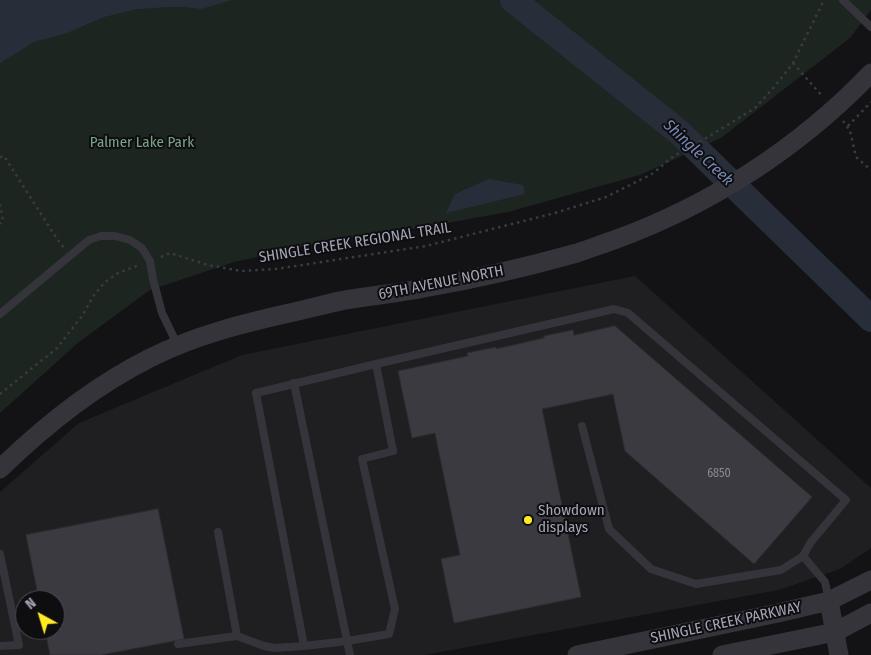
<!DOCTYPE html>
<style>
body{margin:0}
#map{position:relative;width:871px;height:655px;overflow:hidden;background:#131315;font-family:"Fira Sans Condensed",sans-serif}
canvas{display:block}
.north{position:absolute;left:15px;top:590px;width:50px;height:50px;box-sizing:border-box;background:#0e0e10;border:1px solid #4a4a52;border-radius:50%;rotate:321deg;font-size:14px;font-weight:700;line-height:20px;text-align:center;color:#a3a5b6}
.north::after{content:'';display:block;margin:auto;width:18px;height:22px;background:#ffeb21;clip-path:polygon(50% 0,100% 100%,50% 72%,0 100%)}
</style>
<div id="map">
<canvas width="871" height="655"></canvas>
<div class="north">N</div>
</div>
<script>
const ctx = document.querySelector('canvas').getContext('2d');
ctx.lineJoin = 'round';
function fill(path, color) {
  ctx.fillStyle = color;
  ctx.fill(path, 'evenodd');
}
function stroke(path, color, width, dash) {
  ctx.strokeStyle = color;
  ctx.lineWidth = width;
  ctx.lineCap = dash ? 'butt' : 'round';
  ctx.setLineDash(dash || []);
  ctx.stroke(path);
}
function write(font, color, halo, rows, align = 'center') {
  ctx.font = font + ' "Fira Sans Condensed",sans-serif';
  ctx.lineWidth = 4;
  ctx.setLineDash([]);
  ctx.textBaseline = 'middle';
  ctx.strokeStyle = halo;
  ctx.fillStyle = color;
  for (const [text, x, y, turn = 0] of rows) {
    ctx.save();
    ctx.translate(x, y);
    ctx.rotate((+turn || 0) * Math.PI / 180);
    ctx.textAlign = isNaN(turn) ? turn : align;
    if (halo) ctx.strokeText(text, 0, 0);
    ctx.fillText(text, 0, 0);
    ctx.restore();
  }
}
const built = new Path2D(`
 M635 276 871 488V548L840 569 779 590 424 655H0V492L79 423 242 355ZM25 600H55V630H25Z`);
const green = new Path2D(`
 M0 0H871V10L850 38 721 138 640 175 508 212 419 228 320 243 234 262 150 290 79 342 0 413Z`);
const water = new Path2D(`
 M0 0H232L201 9 185 7H168L138 9 104 17 67 33 34 42 0 63Z
 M489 179 523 185 525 194 446 213 455 194Z`);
const river = new Path2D(`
 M513 0 679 132 871 319`);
const building = new Path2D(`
 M615 326 812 497 754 564 625 451 613 394 542 409 581 597 454 623 441 559 460 555 435 433 412 438 398 371 468 356 467 353 496 347V349L544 338V336L573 330 574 335Z
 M158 509 184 639 101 655H50L45 630H55V600H39L26 535Z`);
const path = new Path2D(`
 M793 63 823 97
 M843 121 850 131 856 157 871 170
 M848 126 871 102
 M0 157 4 156 57 239 64 248
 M0 204 3 220 0 224
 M161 257 170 253 208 265 241 271 276 269 426 246 555 213 606 197 652 174 674 156 708 137 755 108 776 85 793 63 824 0
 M0 394 57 348 82 316 94 295 105 282 118 273 139 265`);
const service = new Path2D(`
 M843 0 871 27
 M0 314 89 240 101 236H115L130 240 142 248 150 261 153 279 162 313 178 346
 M376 364 393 451 362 459 395 609 389 634 347 641 304 646 256 393Z
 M376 364 614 309 628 313 846 500 811 542 803 556 825 582 829 601
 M294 383 350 655
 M582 426 609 529 651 569 696 584 781 570 803 556
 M218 532 237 636 264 646 275 648 304 646
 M0 554 19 645 0 646
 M178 644 237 636`);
const tertiary = new Path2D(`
 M0 469C44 426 94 386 150 358 196 335 244 323 294 312 313 308 332 302 351 299 376 295 400 293 424 288 475 279 527 267 577 253 590 249 602 244 614 240 711 205 800 147 871 73
 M829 601 839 655
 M577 655 778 613 829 601 871 580
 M722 655 835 632 871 613`);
const markers = [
 [528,520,5,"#ffeb21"]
];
const numberNames = [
 ["6850",719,474]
];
const parkNames = [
 ["Palmer Lake Park",142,143]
];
const streetNames = [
 ["SHINGLE CREEK REGIONAL TRAIL",355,243,-9],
 ["69TH AVENUE NORTH",441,283,-11],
 ["SHINGLE CREEK PARKWAY",726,623,-12]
];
const poiNames = [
 ["Showdown",538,511],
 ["displays",538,528]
];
const waterNames = [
 ["Shingle Creek",698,153,43]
];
fill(built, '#1f1f22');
fill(green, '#1d2520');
fill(water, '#282e39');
stroke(river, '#282e39', 26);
fill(building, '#3b3a40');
stroke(building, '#2e2d31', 1);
stroke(path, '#3a3a41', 2.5, [2.5, 4]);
stroke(service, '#34343a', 8);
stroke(tertiary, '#34343a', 19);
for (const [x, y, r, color] of markers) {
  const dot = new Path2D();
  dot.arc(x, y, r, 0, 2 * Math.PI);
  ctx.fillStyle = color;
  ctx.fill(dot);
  stroke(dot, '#0e0e10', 2);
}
write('12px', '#898a98', null, numberNames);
write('15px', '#79a386', '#0e0e10', parkNames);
write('15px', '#a3a5b6', '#0e0e10', streetNames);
write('15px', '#a3a5b6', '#0e0e10', poiNames, 'left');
write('italic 16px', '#7789b5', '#0e0e10', waterNames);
</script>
